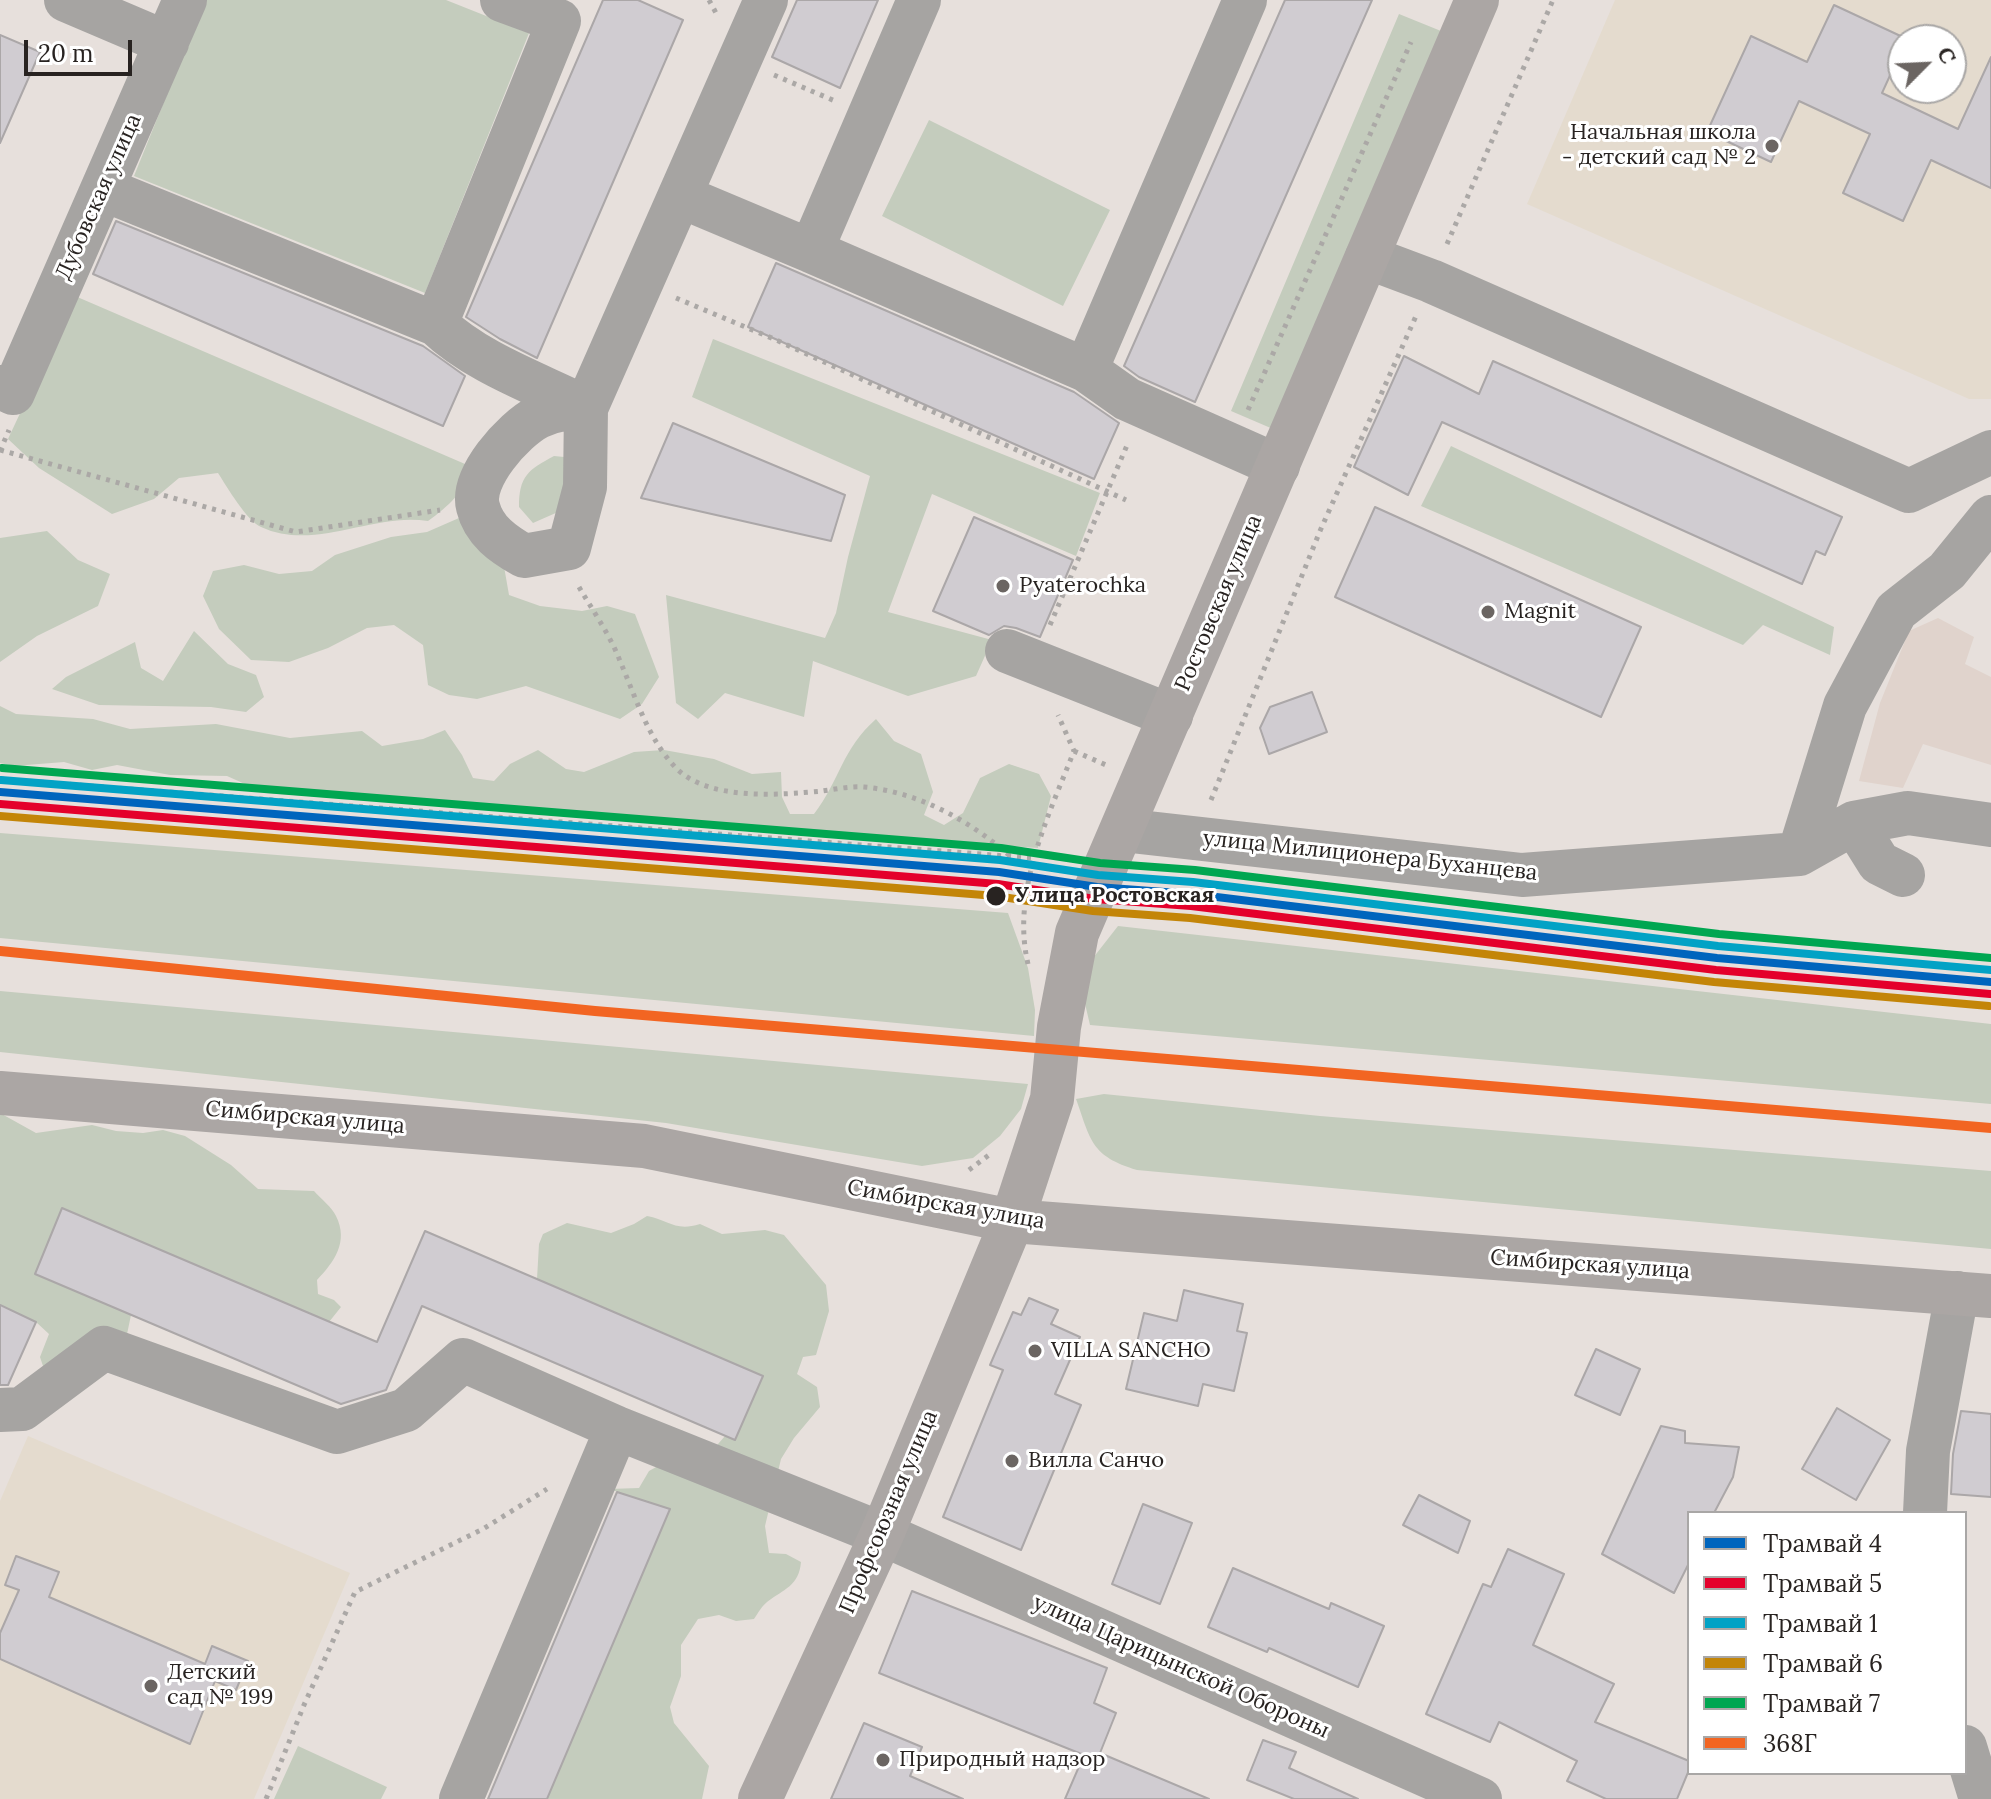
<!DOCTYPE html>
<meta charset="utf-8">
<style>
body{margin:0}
#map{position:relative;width:1991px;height:1799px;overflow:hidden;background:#e7e0dc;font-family:Lora,serif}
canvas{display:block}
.legend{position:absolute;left:1687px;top:1511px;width:280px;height:264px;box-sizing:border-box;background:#fff;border:2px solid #a9a7a6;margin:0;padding:10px 14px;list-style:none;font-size:24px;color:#282321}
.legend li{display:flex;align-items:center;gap:16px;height:40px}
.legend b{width:40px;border:2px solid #a9a7a6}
.north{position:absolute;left:1887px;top:24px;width:80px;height:80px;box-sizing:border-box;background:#fff;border:2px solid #a9a7a6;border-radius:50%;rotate:66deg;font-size:22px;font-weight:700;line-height:32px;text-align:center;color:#282321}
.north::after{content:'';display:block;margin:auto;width:28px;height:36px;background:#6b6562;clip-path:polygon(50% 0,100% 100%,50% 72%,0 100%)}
.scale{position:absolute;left:24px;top:40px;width:108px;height:36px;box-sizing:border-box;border:4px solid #282321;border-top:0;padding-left:10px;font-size:24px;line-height:28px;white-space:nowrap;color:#282321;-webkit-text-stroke:6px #fff;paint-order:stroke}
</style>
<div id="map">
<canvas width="1991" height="1799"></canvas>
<ul class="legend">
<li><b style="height:10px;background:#0065bd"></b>Трамвай 4</li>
<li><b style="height:10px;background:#e4002b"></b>Трамвай 5</li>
<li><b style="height:10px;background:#02a2c5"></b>Трамвай 1</li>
<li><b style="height:10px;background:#c38508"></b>Трамвай 6</li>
<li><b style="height:10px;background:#00a651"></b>Трамвай 7</li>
<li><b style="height:10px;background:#f26522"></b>368Г</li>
</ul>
<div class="north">С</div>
<div class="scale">20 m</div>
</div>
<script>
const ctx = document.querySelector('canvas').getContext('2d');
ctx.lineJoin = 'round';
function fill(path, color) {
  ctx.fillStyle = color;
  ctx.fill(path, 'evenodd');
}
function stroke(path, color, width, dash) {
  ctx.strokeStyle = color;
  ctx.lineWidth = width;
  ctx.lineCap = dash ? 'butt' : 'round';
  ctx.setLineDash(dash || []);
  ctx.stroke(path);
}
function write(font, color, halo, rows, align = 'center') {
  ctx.font = font + ' Lora,serif';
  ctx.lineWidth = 6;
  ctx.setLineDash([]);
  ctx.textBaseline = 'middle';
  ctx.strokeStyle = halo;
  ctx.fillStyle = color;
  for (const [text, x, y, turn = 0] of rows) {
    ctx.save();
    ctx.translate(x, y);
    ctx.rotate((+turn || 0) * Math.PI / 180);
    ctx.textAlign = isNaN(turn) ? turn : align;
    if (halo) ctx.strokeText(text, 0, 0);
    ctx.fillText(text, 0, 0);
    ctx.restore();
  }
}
const built = new Path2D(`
 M1938 618 1974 637 1965 664 1991 677V765L1923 744 1903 788 1859 781 1880 703 1909 631Z`);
const education = new Path2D(`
 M1615 0H1991V399H1969L1527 204ZM1903 40H1951V88H1903Z
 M28 1436 350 1573 254 1799H0V1501Z`);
const green = new Path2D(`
 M205 0H446L529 33 425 293 134 176Z
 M1399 14 1441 31 1273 429 1231 411Z
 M929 120 1110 210 1063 306 882 216Z
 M75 296 472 467C464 492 449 506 428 521 373 512 315 552 261 527 247 521 227 487 218 473L179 478 154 499 112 514 39 468 8 439Z
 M713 339 1100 493 1076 556 932 494 888 612 992 640 976 676 908 696 813 661 804 717 725 693 698 719 676 703 666 595 825 638 836 613 848 557 870 476 692 397Z
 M1451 446 1834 627 1830 655 1763 625 1743 645 1421 506Z
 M554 456 574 458 558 512 533 523 519 507C519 476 528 470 554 456Z
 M459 518 502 555 509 595 540 606 582 611 607 606 635 614 659 677 642 704 620 719 526 686 477 699 449 695 428 685 423 645 394 625 367 628 328 648 289 662 251 660 219 629 203 596 213 571 244 565 279 574 312 571 335 555 391 537 427 532Z
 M47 531 78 560 110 574 98 606 37 636 0 662V538Z
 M194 631 228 664 256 675 264 697 246 712 211 707 99 705 52 689 66 677 135 642 141 668 163 681Z
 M0 706 16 714 93 719 130 729 216 724 290 738 362 731 382 746 423 739 445 730 462 755 473 778 494 781 510 764 538 750 566 769 584 772 634 752 664 750 714 759 752 774 781 772 782 797 790 814H814C840 780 842 749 876 719L894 741 921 754 933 792 924 815 944 825 963 813 980 778 1009 764 1039 774 1051 796 1038 848 265 793 227 776 170 775 117 765 92 770 64 762 14 766 0 763Z
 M0 833 1008 913 1028 968 1035 1010 1034 1036 0 938Z
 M1118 926 1991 1024V1104L1090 1025 1083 995 1093 958Z
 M0 991 1028 1084 1021 1109 1000 1136 973 1158 922 1166 666 1123 0 1052Z
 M1104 1094 1320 1116 1991 1171V1249L1137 1170C1091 1156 1091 1141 1076 1099Z
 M0 1113 36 1133 92 1125 116 1131 143 1133 163 1130 185 1136 231 1165 258 1189 314 1191C321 1199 332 1207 336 1216 349 1242 334 1262 317 1280L318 1294 334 1300 341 1307 329 1322 63 1208 35 1274 131 1315 126 1339 48 1381 40 1357 49 1334 36 1322 0 1305Z
 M647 1216C669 1220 675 1232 700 1224L722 1234 765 1230 784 1235 826 1285 829 1311 816 1355 803 1357 797 1374 817 1387 820 1407 794 1438 781 1459 765 1526 769 1553 786 1554 801 1562C799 1586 784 1589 767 1602 762 1606 758 1613 754 1619L736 1621 719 1615 698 1619 681 1645V1676L670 1707 674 1723 709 1766 702 1799H547L670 1509 609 1489 639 1488 649 1471 667 1461 712 1451 725 1436 735 1440 762 1376 537 1279 539 1244 543 1234 567 1223 611 1233 634 1224Z
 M298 1746 387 1787 381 1799H274Z`);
const building = new Path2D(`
 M603 0H638L683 20 537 358 500 339 466 317Z
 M797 0H878L840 88 772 57Z
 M1285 0H1372L1195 402 1139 377 1124 366Z
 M1834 5 1907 39 1903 40V47L1882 93 1958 129 1991 57V188L1931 160 1903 221 1843 193 1870 134 1799 101 1771 162 1707 132 1751 36 1807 62Z
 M0 35 40 52 0 143Z
 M116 221 423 346 465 376 443 426 93 274Z
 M776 263 1074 392 1119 423 1094 479 748 327Z
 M1404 356 1479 394 1493 361 1842 517 1825 555 1816 551 1802 584 1442 422 1408 495 1354 467Z
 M673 423 845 495 831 541 641 498Z
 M1375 507 1641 627 1601 717 1335 597Z
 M974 517 1073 560 1040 637 1016 628 1004 626 989 635 933 611Z
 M1312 692 1327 732 1269 754 1260 728 1270 707Z
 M62 1208 377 1342 425 1231 763 1376 735 1440 422 1306 386 1390 341 1404 35 1274Z
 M1184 1290 1243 1304 1237 1331 1247 1333 1234 1391 1203 1384 1198 1406 1126 1389 1144 1313 1177 1321Z
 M1029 1298 1058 1310 1051 1324 1080 1337 1055 1394 1081 1405 1021 1550 943 1517 1003 1370 990 1365 1013 1312 1021 1315Z
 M0 1305 36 1322 8 1385H0Z
 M1596 1349 1640 1369 1620 1415 1575 1395Z
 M1837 1408 1890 1440 1856 1500 1802 1469Z
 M1961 1411 1991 1414V1497L1951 1494 1953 1454Z
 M1661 1426 1685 1431V1443L1739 1447 1733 1477 1714 1513H1689V1563L1674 1593 1602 1554Z
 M617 1492 670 1509 547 1799H488Z
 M1419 1495 1470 1521 1458 1553 1403 1525Z
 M1143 1504 1192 1523 1160 1604 1112 1584Z
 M1508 1549 1564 1574 1533 1645 1614 1684 1595 1722 1689 1761V1770L1677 1799H1606L1567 1781 1577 1761 1499 1722 1490 1742 1426 1714 1483 1584 1491 1587Z
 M16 1556 59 1572 49 1597 205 1664 212 1646 248 1661 236 1690 215 1681 190 1744 0 1659V1633L19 1590 5 1585Z
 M1233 1568 1329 1609 1331 1603 1384 1626 1358 1687 1269 1648 1267 1652 1208 1627Z
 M912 1591 1107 1668 1094 1703 1116 1713 1100 1753 1209 1799H1065L1084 1755 879 1673Z
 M864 1723 922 1747 910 1776 963 1799H831Z
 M1263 1740 1296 1752 1289 1768 1358 1799H1294L1247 1780Z`);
const path = new Path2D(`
 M709 0 716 13
 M774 75 835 101
 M1447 244 1553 0
 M676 298 774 339 1126 500
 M1248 410 1411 42
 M0 450 296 532 440 510
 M0 451 9 430
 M579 587C593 611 610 635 620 661 636 698 648 739 676 768 708 801 780 795 822 791 836 789 851 786 864 787 919 792 970 821 1010 856
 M1050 625 1128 443
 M1074 751 1106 765
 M0 779 1032 858
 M1211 800 1320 531 1416 316
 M1192 894 1193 879
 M1028 964C1011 892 1048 817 1074 751L1058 715
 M969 1170 989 1155
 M266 1799 304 1705 355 1592 483 1529 547 1489`);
const minor = new Path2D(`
 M66 0 167 43
 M919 0 811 251 1086 370 1127 399 1278 466
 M103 189 436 324C477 363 536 383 586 408
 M680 196 811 251
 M1367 257 1431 281 1909 491 1991 452
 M436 324 559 21 502 0
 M1086 370 1245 0
 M0 387 13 393 185 0
 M586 408C569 408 554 409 538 417 513 430 470 478 478 507 484 531 503 544 524 556L569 548 585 487 586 408 766 0
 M1007 651 1171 716
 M1854 823 1879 863 1903 875
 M1122 830 1522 875 1799 854 1854 823 1908 813 1991 825
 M1799 854 1845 706 1896 611 1947 571 1991 517
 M0 1410 22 1409 104 1348 337 1432 406 1410 463 1360 617 1428 882 1534 1480 1799
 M1925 1513 1928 1451 1957 1293
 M1965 1747 1981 1799
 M461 1799 617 1428`);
const major = new Path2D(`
 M0 1093 644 1146 1012 1221 1991 1296
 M760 1799 882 1534 1012 1221 1052 1099 1059 1027 1077 933 1477 0`);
const rail1 = new Path2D(`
 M0 951 595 1011 1991 1128`);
const tram1 = new Path2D(`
 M0 792 999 872 1097 887 1192 894 1717 958 1991 982`);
const tram2 = new Path2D(`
 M0 804 998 884 1095 899 1191 906 1716 970 1990 994`);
const tram3 = new Path2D(`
 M1 780 1000 860 1098 875 1193 882 1718 946 1991 970`);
const tram4 = new Path2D(`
 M0 816 996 896 1093 911 1190 918 1714 982 1989 1006`);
const tram5 = new Path2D(`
 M2 768 1001 848 1100 863 1195 870 1719 934 1991 958`);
const markers = [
 [1772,146,8,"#6b6562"],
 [1003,586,8,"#6b6562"],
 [1488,612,8,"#6b6562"],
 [996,896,11,"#282321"],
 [1035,1351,8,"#6b6562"],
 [1012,1461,8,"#6b6562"],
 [151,1686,8,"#6b6562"],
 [883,1760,8,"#6b6562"]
];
const poiNames = [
 ["Начальная школа",1756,133,"right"],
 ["- детский сад № 2",1756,158,"right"],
 ["Pyaterochka",1019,586],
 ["Magnit",1504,612],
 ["VILLA SANCHO",1051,1351],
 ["Вилла Санчо",1028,1461],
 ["Детский",167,1673],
 ["сад № 199",167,1698],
 ["Природный надзор",899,1760]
];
const streetNames = [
 ["Дубовская улица",99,197,-66],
 ["Ростовская улица",1219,603,-67],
 ["улица Милиционера Буханцева",1370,856,6],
 ["Симбирская улица",305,1118,5],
 ["Симбирская улица",946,1205,10],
 ["Симбирская улица",1590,1265,4],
 ["Профсоюзная улица",889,1512,-67],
 ["улица Царицынской Обороны",1181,1667,24]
];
const stopNames = [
 ["Улица Ростовская",1015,896]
];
fill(built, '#e0d3cc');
fill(education, '#e4dbce');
fill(green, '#c4ccbd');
fill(building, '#d0ccd1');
stroke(building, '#aba7a8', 2);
stroke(path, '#aba8a6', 5, [4, 6]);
stroke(minor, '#a6a4a2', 44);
stroke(major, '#aba6a4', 44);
stroke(rail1, '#f26522', 10);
stroke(tram1, '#0065bd', 8);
stroke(tram2, '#e4002b', 8);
stroke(tram3, '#02a2c5', 8);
stroke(tram4, '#c38508', 8);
stroke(tram5, '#00a651', 8);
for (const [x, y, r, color] of markers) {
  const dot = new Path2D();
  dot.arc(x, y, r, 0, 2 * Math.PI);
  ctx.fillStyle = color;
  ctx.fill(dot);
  stroke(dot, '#fff', 3);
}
write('22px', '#282321', '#fff', poiNames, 'left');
write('22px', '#282321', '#fff', streetNames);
write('bold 22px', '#282321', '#fff', stopNames, 'left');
</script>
